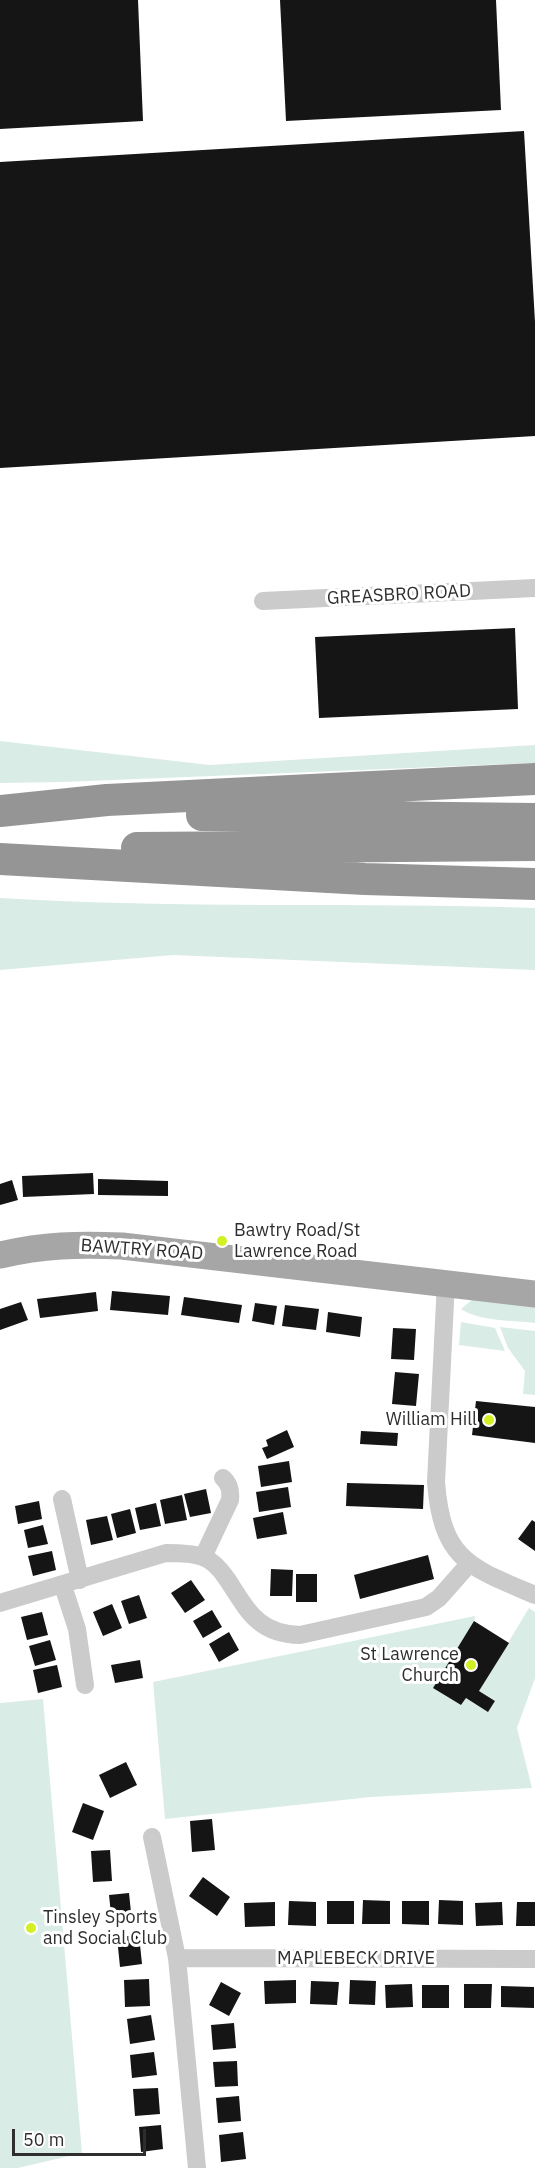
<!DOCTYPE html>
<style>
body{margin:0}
#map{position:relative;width:535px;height:2168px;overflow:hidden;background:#fff;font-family:"IBM Plex Sans",sans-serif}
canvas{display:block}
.scale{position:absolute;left:12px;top:2129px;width:134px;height:27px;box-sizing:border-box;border:3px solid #2e2e2e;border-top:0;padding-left:8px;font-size:18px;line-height:21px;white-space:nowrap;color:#2e2e2e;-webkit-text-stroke:4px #fff;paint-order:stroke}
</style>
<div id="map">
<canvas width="535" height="2168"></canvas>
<div class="scale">50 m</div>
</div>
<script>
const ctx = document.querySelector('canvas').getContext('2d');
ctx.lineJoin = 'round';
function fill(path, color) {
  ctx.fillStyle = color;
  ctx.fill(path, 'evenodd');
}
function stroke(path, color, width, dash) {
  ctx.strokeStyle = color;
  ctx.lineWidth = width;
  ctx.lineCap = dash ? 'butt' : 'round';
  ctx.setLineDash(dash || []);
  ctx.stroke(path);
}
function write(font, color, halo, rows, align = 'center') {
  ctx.font = font + ' "IBM Plex Sans",sans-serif';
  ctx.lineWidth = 6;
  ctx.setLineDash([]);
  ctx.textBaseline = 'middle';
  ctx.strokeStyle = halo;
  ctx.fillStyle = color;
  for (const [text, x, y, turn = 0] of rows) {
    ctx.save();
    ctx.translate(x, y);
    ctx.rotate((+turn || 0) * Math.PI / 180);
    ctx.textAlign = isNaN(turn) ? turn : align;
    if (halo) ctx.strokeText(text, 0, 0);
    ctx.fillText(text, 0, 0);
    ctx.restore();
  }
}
const green = new Path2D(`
 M0 741 210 765 535 745V763L63 782 0 783Z
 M0 898C178 909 357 902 535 908V970L173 955 0 970Z
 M473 1299 535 1303V1323C512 1320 481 1322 461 1309Z
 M461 1322 495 1328 505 1351 459 1345Z
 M500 1327 535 1331V1395L523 1394 525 1371 508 1348Z
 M529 1608 535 1612V1678L517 1728 532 1788 371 1797 165 1819 153 1682 475 1616 474 1622 433 1688 461 1705 466 1698 488 1711 495 1701 479 1691Z
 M43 1699 82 2153 18 2168H0V1703Z`);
const building = new Path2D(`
 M0 0H138L143 121 0 129Z
 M280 0H496L501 110 286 121Z
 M524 131 535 322V436L0 468V162Z
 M515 628 518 709 319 718 315 637Z
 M93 1173 94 1194 23 1197 22 1176Z
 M98 1179 168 1181V1196L98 1195Z
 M12 1180 18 1200 0 1205V1184Z
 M112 1291 170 1296 168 1315 110 1310Z
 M96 1292 98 1311 40 1318 37 1299Z
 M184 1297 242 1305 239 1323 181 1315Z
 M21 1302 28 1320 0 1330V1309Z
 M255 1303 277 1306 274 1325 252 1321Z
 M285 1305 319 1309 316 1330 282 1326Z
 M328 1312 362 1317 360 1337 326 1332Z
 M393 1328 416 1329 414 1360 391 1359Z
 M395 1372 419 1374 416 1406 392 1404Z
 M476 1401 535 1407V1443L472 1435Z
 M287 1430 294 1447 267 1459 262 1448 268 1446 266 1440Z
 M361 1431 398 1433 397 1446 360 1444Z
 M289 1461 292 1482 261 1487 258 1466Z
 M347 1483 424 1485 423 1509 346 1506Z
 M288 1487 291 1507 259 1512 256 1492Z
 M206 1489 211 1513 190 1517 184 1494Z
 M182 1495 187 1520 165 1524 160 1500Z
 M39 1501 42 1519 18 1524 15 1506Z
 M156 1503 161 1526 140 1530 135 1508Z
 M130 1509 136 1533 117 1538 111 1514Z
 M283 1512 287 1534 257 1539 253 1518Z
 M107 1516 113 1540 91 1545 86 1520Z
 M532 1520 535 1522V1551L518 1539Z
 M43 1525 48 1544 28 1548 24 1530Z
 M52 1551 56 1570 33 1576 28 1556Z
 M428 1555 434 1579 360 1599 354 1575Z
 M271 1569 293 1570 292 1596H270Z
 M296 1574H317V1602H296Z
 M191 1580 205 1600 185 1613 171 1593Z
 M139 1595 147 1618 129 1624 121 1601Z
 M112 1604 122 1628 103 1636 93 1612Z
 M212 1610 222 1627 203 1638 193 1621Z
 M42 1612 48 1635 27 1640 21 1617Z
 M474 1621 509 1643 479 1691 495 1701 488 1712 466 1698 461 1705 433 1688Z
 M229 1632 239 1650 219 1662 209 1644Z
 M50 1640 56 1660 35 1666 29 1646Z
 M140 1660 143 1678 115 1683 111 1665Z
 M57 1665 62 1687 38 1693 33 1670Z
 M126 1762 137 1785 110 1798 99 1775Z
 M83 1803 104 1811 93 1840 72 1832Z
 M212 1819 215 1850 192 1852 190 1821Z
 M110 1850 112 1881 93 1882 91 1851Z
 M203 1877 230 1897 217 1916 189 1896Z
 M129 1893 132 1922 112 1924 109 1895Z
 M363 1900 390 1901V1924H362Z
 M439 1900 463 1901V1925L438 1924Z
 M289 1901 316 1902V1926L288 1925Z
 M327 1901H354V1924H327Z
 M402 1901H429V1925L402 1924Z
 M275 1902V1926L245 1927 244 1903Z
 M502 1902 503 1925 476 1926 475 1903Z
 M517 1902H535V1926H516Z
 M139 1935 142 1964 120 1967 117 1937Z
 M149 1979 150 2006 125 2007 124 1980Z
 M296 1980V2003L265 2004 264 1981Z
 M350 1980 376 1981 375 2005 349 2004Z
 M311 1981 339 1982 337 2005 310 2004Z
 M221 1982 241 1993 229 2016 209 2005Z
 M412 1984 413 2007 386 2008 385 1985Z
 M464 1984H492L491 2008H464Z
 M422 1985H449V2008H422Z
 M501 1986 534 1987V2008L501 2007Z
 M151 2015 155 2040 130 2044 127 2019Z
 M234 2023 236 2048 213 2050 211 2025Z
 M154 2052 157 2075 132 2078 130 2055Z
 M237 2061 238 2086 215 2087 213 2062Z
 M158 2088 160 2114 135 2116 133 2089Z
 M239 2096 241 2121 218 2123 216 2098Z
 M161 2125 163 2149 141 2152 139 2127Z
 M243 2132 246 2159 221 2162 219 2135Z`);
const street = new Path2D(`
 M263 601 535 588
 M446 1282 436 1482C442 1560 469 1567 535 1595
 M62 1499 80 1580
 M203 1557 230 1500C231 1491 230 1484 223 1478
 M63 1586 77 1629 85 1685
 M0 1603 166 1553C177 1553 192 1553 203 1557 213 1561 221 1570 227 1579 248 1611 258 1634 300 1635L426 1607 439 1598 469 1564
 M152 1837 177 1958 197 2168
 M177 1958 535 1959`);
const primary = new Path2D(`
 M0 1255C44 1245 78 1244 122 1246L535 1294`);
const highway = new Path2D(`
 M0 811 107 800 535 779
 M202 815 535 819
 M137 848 535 845
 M0 859 365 879 535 884`);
const markers = [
 [222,1241,6,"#d3f024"],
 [489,1420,6,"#d3f024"],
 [471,1665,6,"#d3f024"],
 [31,1928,6,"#d3f024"]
];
const streetNames = [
 ["GREASBRO ROAD",399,595,-3],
 ["BAWTRY ROAD",142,1250,4],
 ["MAPLEBECK DRIVE",356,1959]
];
const poiNames = [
 ["Bawtry Road/St",234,1231],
 ["Lawrence Road",234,1252],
 ["William Hill",477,1420,"right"],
 ["St Lawrence",459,1655,"right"],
 ["Church",459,1676,"right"],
 ["Tinsley Sports",43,1918],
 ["and Social Club",43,1939]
];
fill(green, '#daece6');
fill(building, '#151515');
stroke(street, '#cbcbcb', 18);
stroke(primary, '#a6a6a6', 27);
stroke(highway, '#959595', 32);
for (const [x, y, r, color] of markers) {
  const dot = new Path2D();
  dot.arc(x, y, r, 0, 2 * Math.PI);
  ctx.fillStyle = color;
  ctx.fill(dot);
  stroke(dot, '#fff', 2);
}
write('18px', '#2e2e2e', '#fff', streetNames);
write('18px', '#2e2e2e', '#fff', poiNames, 'left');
</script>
